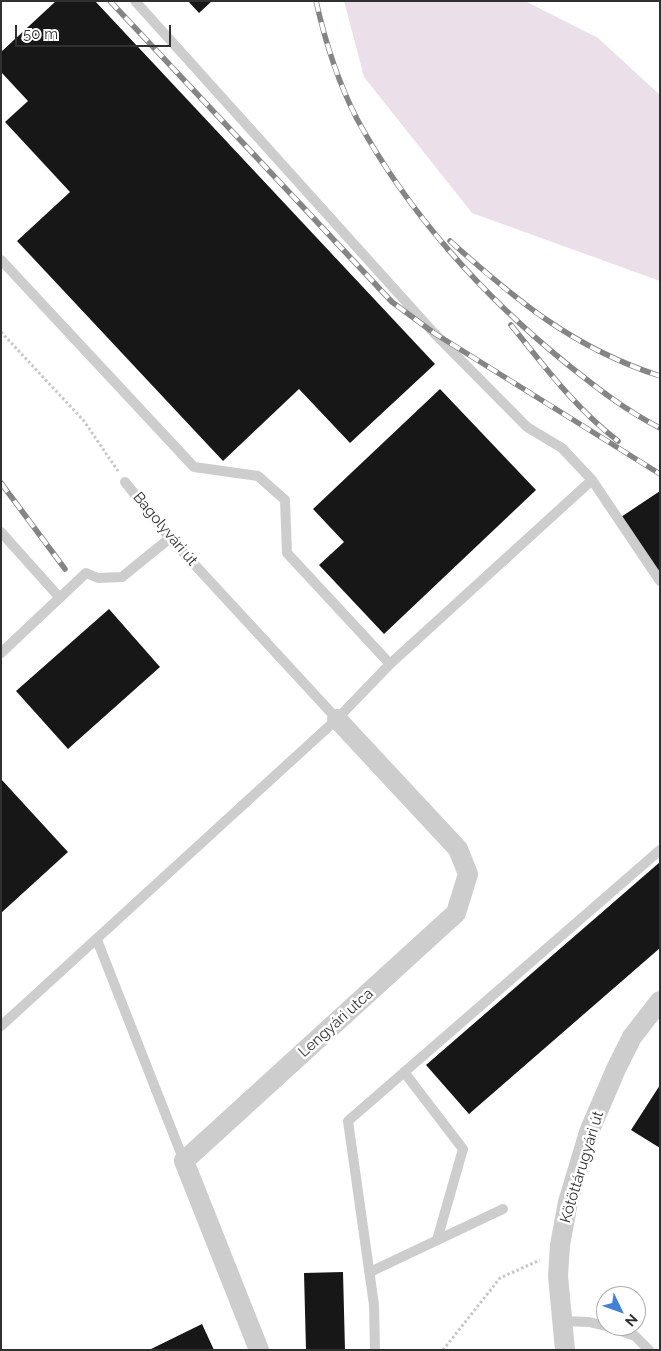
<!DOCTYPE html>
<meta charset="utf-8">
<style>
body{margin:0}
#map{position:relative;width:661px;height:1351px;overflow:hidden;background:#fff;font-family:Raleway,sans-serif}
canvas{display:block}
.frame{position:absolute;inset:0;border:2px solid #303030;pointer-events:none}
.north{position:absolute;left:596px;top:1286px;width:50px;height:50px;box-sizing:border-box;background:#fff;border:1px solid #acacac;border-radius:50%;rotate:132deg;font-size:14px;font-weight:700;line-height:20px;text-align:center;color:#303030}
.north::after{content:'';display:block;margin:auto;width:18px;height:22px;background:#4381d5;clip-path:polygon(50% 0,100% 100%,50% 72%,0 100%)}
.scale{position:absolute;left:15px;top:25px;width:156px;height:22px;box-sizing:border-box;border:2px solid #303030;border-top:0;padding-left:6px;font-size:15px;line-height:18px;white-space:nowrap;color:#303030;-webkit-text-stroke:4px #fff;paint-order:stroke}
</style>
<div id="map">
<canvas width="661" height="1351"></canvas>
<div class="frame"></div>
<div class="north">N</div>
<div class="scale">50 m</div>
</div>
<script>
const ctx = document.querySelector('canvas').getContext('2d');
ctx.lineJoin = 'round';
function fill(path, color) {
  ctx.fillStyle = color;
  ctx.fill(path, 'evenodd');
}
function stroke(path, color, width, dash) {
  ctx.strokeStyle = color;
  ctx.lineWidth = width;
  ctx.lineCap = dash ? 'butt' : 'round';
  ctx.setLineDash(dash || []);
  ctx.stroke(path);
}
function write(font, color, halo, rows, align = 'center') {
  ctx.font = font + ' Raleway,sans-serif';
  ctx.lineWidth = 5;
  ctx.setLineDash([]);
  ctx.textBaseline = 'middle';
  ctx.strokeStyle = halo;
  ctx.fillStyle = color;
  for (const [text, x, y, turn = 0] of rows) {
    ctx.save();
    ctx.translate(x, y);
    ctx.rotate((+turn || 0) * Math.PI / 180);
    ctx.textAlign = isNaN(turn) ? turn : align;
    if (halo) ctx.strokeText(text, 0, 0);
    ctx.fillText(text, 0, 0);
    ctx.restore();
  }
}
const green = new Path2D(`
 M344 1H525L598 38 660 95V281L472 213 364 77Z`);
const building = new Path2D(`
 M56 1H95L435 364 350 443 299 389 223 461 17 241 70 192 5 122 28 101 1 72V52Z
 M188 1H212L199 13Z
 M440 389 536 490 384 634 319 565 344 542 313 509Z
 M660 491V574L621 517Z
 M109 609 160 667 68 749 16 691Z
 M1 779 68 852 1 913Z
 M660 862V948L469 1114 426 1065Z
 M660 1085V1148L631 1130Z
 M343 1272 345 1350H306L304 1273Z
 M202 1324 214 1350H149Z`);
const path = new Path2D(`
 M1 332 84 421 118 471
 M443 1350 500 1278 540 1260`);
const lane = new Path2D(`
 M135 1 434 333 527 427 562 448 592 480 660 581
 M1 260 194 467 258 476 285 500 287 553 390 664
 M125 482 170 538 337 719
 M1 532 60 598
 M1 653 86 573 98 578 122 577 170 538
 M97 940 184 1161
 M1 1026 337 719 390 664 592 480
 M404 1072 463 1149 437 1240
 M370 1272 503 1209
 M561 1321 589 1322 606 1326
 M607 1326 635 1336 649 1350
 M375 1350 374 1305 348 1121 660 850`);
const street = new Path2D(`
 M259 1350 184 1161 456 913 468 874 458 849 337 719
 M565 1350 558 1276 560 1245 568 1202 589 1132 616 1069 632 1037 660 1001`);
const rail = new Path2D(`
 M110 1 392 302 434 333 660 474
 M316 1C325 41 338 82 357 119 408 213 484 297 567 364 597 388 625 410 660 428
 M450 241C516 300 573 348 660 376
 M511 325C545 367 575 408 618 441
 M1 483 65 569`);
const streetNames = [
 ["Bagolyvári út",165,529,50],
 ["Lengyári utca",336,1023,-42],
 ["Kötöttárugyári út",582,1167,-73]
];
fill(green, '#ebdfea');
fill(building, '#171717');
stroke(path, '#c7c7c7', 3, [2.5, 2.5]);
stroke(lane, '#cdcdcd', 10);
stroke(street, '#cdcdcd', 20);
stroke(rail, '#858585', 5.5);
stroke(rail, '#fff', 4, [11]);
write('15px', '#303030', '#fff', streetNames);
</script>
